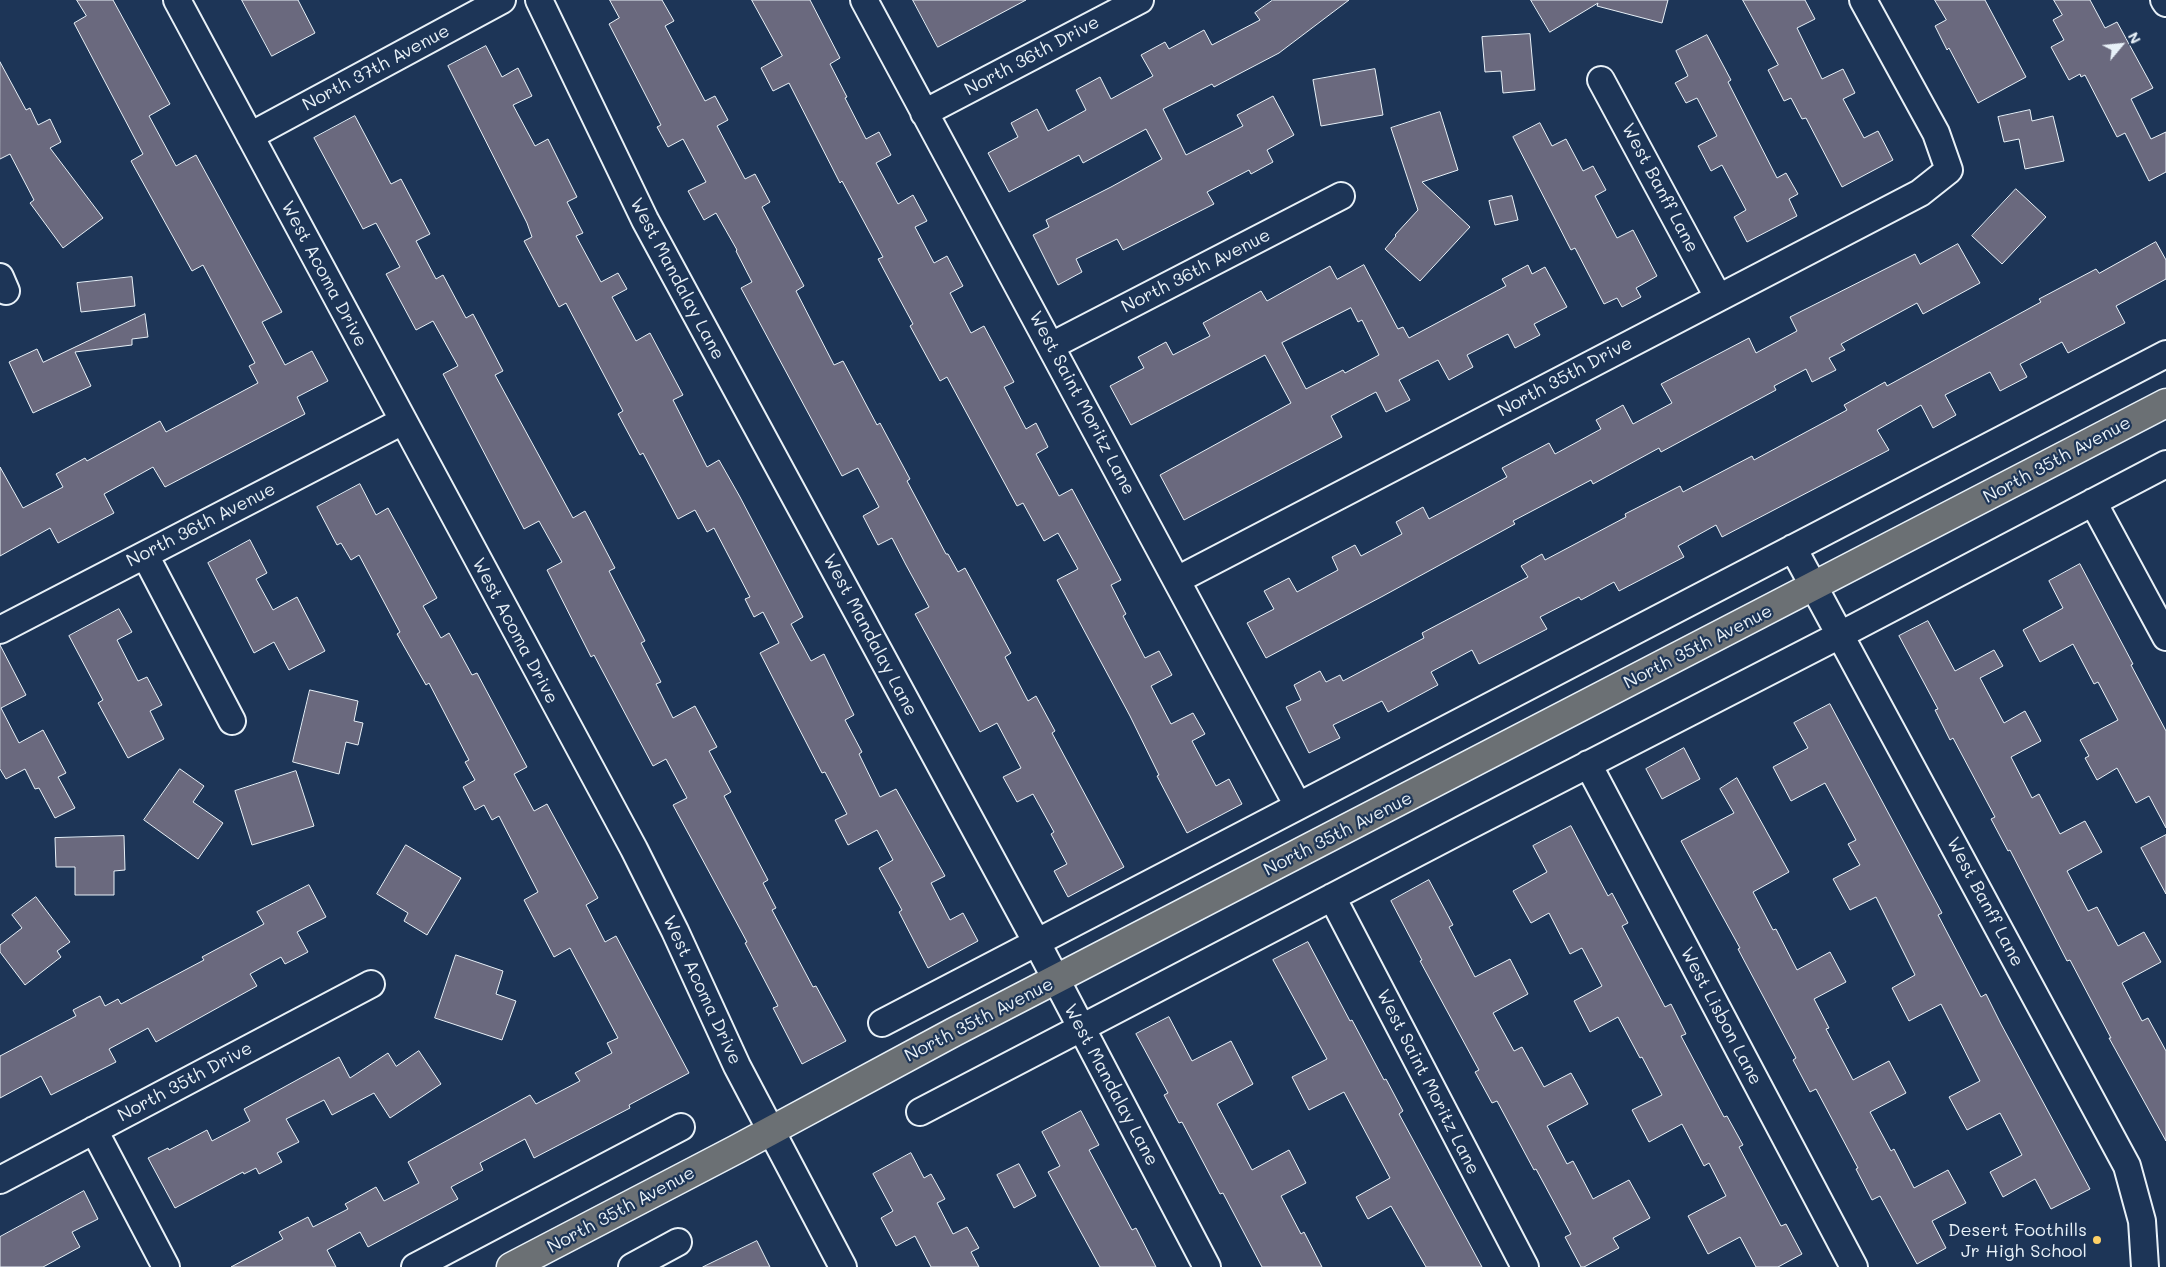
<!DOCTYPE html>
<style>
body{margin:0}
#map{position:relative;width:2166px;height:1267px;overflow:hidden;background:#1d3557;font-family:Mali,sans-serif}
canvas{display:block}
.north{position:absolute;left:2096px;top:20px;width:50px;height:50px;-webkit-text-stroke:4px #1d3557;paint-order:stroke;rotate:62deg;font-size:14px;font-weight:700;line-height:20px;text-align:center;color:#e8f1f8}
.north::after{content:'';display:block;margin:auto;width:18px;height:22px;background:#e8f1f8;clip-path:polygon(50% 0,100% 100%,50% 72%,0 100%)}
</style>
<div id="map">
<canvas width="2166" height="1267"></canvas>
<div class="north">N</div>
</div>
<script>
const ctx = document.querySelector('canvas').getContext('2d');
ctx.lineJoin = 'round';
function fill(path, color) {
  ctx.fillStyle = color;
  ctx.fill(path, 'evenodd');
}
function stroke(path, color, width, dash) {
  ctx.strokeStyle = color;
  ctx.lineWidth = width;
  ctx.lineCap = dash ? 'butt' : 'round';
  ctx.setLineDash(dash || []);
  ctx.stroke(path);
}
function write(font, color, halo, rows, align = 'center') {
  ctx.font = font + ' Mali,sans-serif';
  ctx.lineWidth = 4.5;
  ctx.setLineDash([]);
  ctx.textBaseline = 'middle';
  ctx.strokeStyle = halo;
  ctx.fillStyle = color;
  for (const [text, x, y, turn = 0] of rows) {
    ctx.save();
    ctx.translate(x, y);
    ctx.rotate((+turn || 0) * Math.PI / 180);
    ctx.textAlign = isNaN(turn) ? turn : align;
    if (halo) ctx.strokeText(text, 0, 0);
    ctx.fillText(text, 0, 0);
    ctx.restore();
  }
}
const building = new Path2D(`
 M77 0H113L170 104 149 116 176 166 196 155 282 312 262 322 285 365 312 351 328 381 297 397 305 414 165 487 153 467 104 494 114 513 58 543 50 528 0 556V467L23 508 63 487 56 474 85 458 87 461 160 421 166 432 258 383 249 366 255 363 203 265 192 271 131 161 143 154 74 23 86 16Z
 M242 0H298L315 33 272 56Z
 M610 0H662L674 21 665 26 705 101 715 96 728 120 717 126 745 179 755 174 770 202 762 207 804 286 796 291 834 365 843 361 877 425 880 423 910 479 907 481 946 554H948L958 572 965 568 1011 653 1005 657 1028 701 1036 696 1055 731 1052 733 1124 867 1068 897 1054 871 1067 864 1051 834 1054 832 1033 794 1017 802 1003 777 1021 768 997 723 980 732 915 614 929 607 906 565 892 538 878 545 863 516 879 507 858 468 842 476 741 288 752 282 736 251 737 250 716 213 704 220 688 191 706 182 683 139 668 147 657 127 661 125 609 24 619 18Z
 M752 0H810L840 58 830 64 847 97 845 98 866 139 879 132 891 155 876 163 898 204 913 195 927 221 915 227 934 263 947 256 963 286 950 293 971 333 984 326 1014 382 1004 387 1026 429 1036 423 1048 447 1036 454 1059 496 1072 489 1121 580 1111 585 1126 614 1123 616 1145 658 1159 651 1172 675 1151 686 1171 724 1193 713 1205 734 1192 741 1216 786 1229 779 1242 804 1187 833 1157 776 1159 775 1130 716 1057 580 1078 569 1058 533 1044 541 1023 503 1017 506 947 377 940 381 910 326 913 324 878 259 883 257 842 181 840 183 789 83 773 91 761 68 782 56Z
 M913 0H1026L938 47Z
 M1273 0H1349L1279 53 1214 87 1212 84 1163 109 1186 155 1243 126 1237 115 1273 96 1294 135 1267 150 1273 162 1251 174 1249 170 1207 192 1214 204 1123 250 1117 239 1076 259 1082 272 1058 285 1033 235 1049 227 1046 220 1111 187 1162 159 1146 129 1083 163 1079 155 1009 192 988 153 1018 137 1011 123 1037 109 1048 131 1086 110 1076 90 1100 77 1111 99 1153 76 1141 55 1165 42 1169 49 1204 30 1212 45 1260 20 1255 13Z
 M1531 0H1668L1662 23 1597 6 1598 3 1550 32Z
 M1743 0H1805L1815 19 1797 28 1822 79 1843 69 1855 93 1843 99 1864 138 1878 131 1893 160 1842 187 1806 118 1802 119 1791 98 1784 101 1768 70 1778 65Z
 M1935 0H1985L2026 77 1978 103 1949 48 1947 50 1935 26 1946 20Z
 M2054 0H2090L2105 28 2117 22 2153 88 2131 99 2151 139 2166 132V172L2149 181 2125 133 2117 137 2085 75 2081 77 2080 74 2069 80 2051 47 2064 40 2053 20 2062 15Z
 M1530 34 1535 90 1503 93 1501 71 1485 72 1482 37Z
 M1707 35 1731 80 1728 82 1777 178 1786 173 1798 194 1789 199 1797 216 1747 242 1734 217 1746 210 1722 165 1711 171 1698 146 1717 136 1697 98 1686 103 1675 83 1688 76 1676 51Z
 M486 46 502 77 518 68 532 96 513 105 535 146 548 139 577 197 567 202 583 233 576 236 601 282 618 273 627 289 612 297 636 341 650 333 683 395 673 400 707 467 719 460 740 497 803 617 791 624 811 661 824 654 854 715 845 720 862 752 859 754 880 797 896 789 945 876 931 883 950 920 963 913 978 941 928 968 899 912 902 910 879 868 893 860 877 830 848 845 835 820 847 814 825 772 822 773 760 653 779 643 763 612 754 617 745 599 750 597 714 528 707 532 695 510 678 519 643 453 640 455 618 414 623 411 566 303 559 307 524 241 532 237 527 223 448 66Z
 M0 62 26 110 30 108 38 125 50 119 61 142 50 148 103 218 63 248 30 203 34 200 10 154 0 159Z
 M1375 69 1383 115 1321 126 1313 80Z
 M2030 110 2032 121 2053 116 2064 161 2025 169 2019 139 2004 142 1998 117Z
 M1440 112 1458 170 1422 182 1470 227 1420 281 1385 249 1396 236 1395 235 1418 210 1391 128Z
 M355 116 391 184 401 179 430 234 416 241 436 279 443 275 466 318 473 314 503 371 495 375 573 518 585 511 615 568 609 571 645 641 641 643 661 682 656 684 673 718 695 706 717 747 709 751 731 792 724 796 768 880 763 883 776 908 772 910 813 987 816 986 846 1041 802 1064 773 1008 778 1006 745 943 747 942 673 805 687 798 666 759 653 766 594 655 591 657 547 570 562 562 539 521 524 529 443 374 458 366 433 321 416 330 386 274 400 267 376 223 363 229 314 138Z
 M1540 123 1552 146 1566 139 1583 171 1593 166 1606 190 1595 196 1617 238 1633 230 1657 276 1636 288 1641 297 1622 307 1617 298 1604 304 1575 248 1571 250 1513 137Z
 M2016 189 2046 217 2002 264 1972 236Z
 M1512 196 1518 220 1495 225 1489 201Z
 M2156 242 2166 260V279L2116 306 2125 323 2068 353 2062 342 2020 364 2027 377 2000 391 1990 372 1945 395 1956 415 1933 428 1921 405 1877 430 1889 450 1722 537 1716 525 1678 546 1684 557 1619 591 1614 582 1581 600 1579 597 1540 617 1547 629 1479 664 1472 650 1431 672 1438 685 1388 712 1382 701 1333 725 1340 738 1309 753 1286 707 1301 700 1294 685 1320 671 1326 682 1340 675 1343 681 1424 638 1422 633 1528 577 1521 566 1542 554 1545 560 1626 517 1625 514 1680 486 1683 492 1752 456 1754 460 1847 410 1844 405 1885 382 1887 386 2041 302 2039 299 2096 269 2099 273Z
 M1958 244 1980 283 1923 314 1917 303 1841 344 1845 350 1829 358 1836 370 1812 382 1806 369 1774 386 1776 390 1661 452 1659 448 1593 484 1591 480 1513 521 1515 524 1383 596 1266 658 1247 623 1274 609 1264 591 1289 578 1297 592 1338 570 1332 557 1355 545 1361 556 1402 534 1396 522 1423 507 1429 519 1507 477 1502 468 1549 443 1555 454 1601 429 1596 420 1623 405 1633 424 1672 403 1661 384 1749 338 1756 353 1797 331 1790 317 1915 254 1920 264Z
 M1364 265 1398 329 1403 327 1409 338 1506 286 1502 279 1528 265 1532 274 1545 267 1567 307 1534 324 1540 335 1515 348 1508 334 1467 355 1473 367 1449 380 1438 360 1399 380 1410 400 1386 412 1376 392 1331 416 1342 437 1184 520 1160 475 1291 403 1265 355 1131 425 1110 386 1144 368 1138 357 1166 342 1173 355 1210 336 1203 323 1261 291 1267 301 1330 266 1337 279ZM1351 308 1358 322 1362 320 1379 355 1345 373 1343 370 1306 389 1282 343Z
 M132 277 135 306 81 312 77 283Z
 M145 314 148 337 132 339V345L75 352 91 386 33 413 9 362 37 349 43 362Z
 M360 484 376 515 388 508 406 541 437 598 423 606 441 638 449 633 472 675 477 673 527 767 514 774 534 811 547 804 598 898 586 905 605 942 616 936 689 1073 629 1105 630 1108 534 1158 525 1139 480 1163 483 1170 451 1187 458 1199 368 1247 360 1232 327 1250 336 1267H231L283 1239 279 1232 308 1217 313 1227 348 1209 345 1204 376 1187 384 1201 419 1183 408 1162 530 1095 536 1104 580 1081 575 1073 612 1053 607 1043 618 1038 570 948 554 957 524 900 538 892 499 816 492 820 484 805 475 810 463 787 475 780 465 762 469 760 429 683 426 685 397 634 400 632 359 555 351 560 341 543 337 545 317 507Z
 M250 540 267 573 256 579 273 610 297 597 325 651 289 670 274 642 254 653 208 563Z
 M2080 564 2133 664 2131 665 2166 731V828L2149 796 2136 803 2117 768 2097 780 2085 758 2089 756 2080 740 2118 720 2098 682 2094 684 2073 644 2040 662 2023 630 2063 608 2049 581Z
 M119 609 132 632 117 640 138 681 147 677 162 705 150 711 164 739 128 758 98 703 103 700 69 636Z
 M1928 621 1955 671 1994 650 2003 666 1980 678 2004 723 2025 711 2041 741 2011 757 2032 798 2039 794 2060 834 2085 821 2102 852 2067 871 2088 911 2097 907 2118 946 2144 932 2161 962 2122 983 2142 1021 2148 1018 2166 1051V1141L2109 1038H2111L2070 960 2067 961 2010 850 2008 851 1991 819 1995 817 1953 738 1950 740 1935 710 1938 709 1899 636Z
 M0 645 26 695 1 708 19 743 43 730 66 773 58 777 75 808 55 818 39 788 35 789 25 769 6 779 0 769Z
 M310 690 358 701 354 721 363 723 358 745 346 742 339 774 293 762Z
 M1830 704 1942 913 1938 915 1981 997 1986 994 2001 1024 2090 1189 2051 1209 2035 1179 2003 1197 1990 1172 2022 1155 2000 1113 1967 1130 1949 1097 1980 1081 1941 1004 1909 1021 1892 988 1915 975 1876 897 1850 910 1833 879 1860 865 1848 844 1856 840 1825 783 1791 801 1773 767 1808 748 1794 723Z
 M1684 748 1700 779 1662 799 1646 769Z
 M180 769 204 786 193 802 223 823 198 859 144 820Z
 M296 771 314 826 252 845 235 791Z
 M1737 778 1789 872 1753 892 1773 930 1776 929 1797 970 1830 952 1846 982 1814 999 1829 1028 1826 1029 1853 1080 1889 1061 1906 1093 1870 1112 1891 1151 1894 1149 1914 1188 1948 1170 1966 1203 1932 1221 1946 1248 1917 1264 1880 1196 1872 1200 1856 1169 1858 1168 1816 1089 1810 1092 1793 1060 1796 1058 1738 949 1740 948 1681 841 1734 813 1720 789Z
 M1571 826 1608 896 1612 893 1628 923 1622 926 1665 1007 1671 1004 1686 1034 1681 1036 1724 1117 1727 1116 1743 1145 1739 1147 1781 1226 1786 1224 1802 1254 1778 1267H1756L1740 1237 1708 1254 1688 1216 1726 1196 1709 1163 1704 1166 1682 1124 1649 1142 1632 1110 1662 1095 1642 1057 1640 1058 1618 1017 1590 1032 1574 1001 1602 986 1582 948 1570 954 1549 913 1531 923 1513 891 1547 872 1533 846Z
 M2166 835V894L2141 848Z
 M124 836 125 870 114 871V895H75V867H56L55 838Z
 M406 845 461 878 427 935 404 921 408 913 377 894Z
 M1429 880 1453 925 1449 927 1475 977 1510 959 1528 994 1493 1013 1514 1051 1522 1047 1544 1087 1571 1073 1588 1104 1547 1126 1567 1164 1573 1161 1593 1199 1629 1180 1650 1218 1613 1238 1619 1248 1584 1267H1581L1565 1237 1571 1234 1536 1169 1534 1170 1497 1101 1492 1103 1475 1072 1479 1070 1420 961 1422 960 1391 901Z
 M309 885 326 917 297 932 308 952 285 964 281 957 250 974 257 986 156 1042 148 1028 109 1049 116 1062 51 1095 41 1076 0 1098V1056L76 1016 73 1010 100 996 105 1006 118 999 121 1004 204 960 202 957 264 924 257 912Z
 M36 897 70 942 57 951 61 957 25 985 0 952V945L22 928 12 915Z
 M1308 942 1350 1021 1352 1020 1384 1080 1386 1079 1403 1111 1399 1114 1482 1267H1426L1391 1206 1368 1219 1356 1197 1390 1178 1344 1092 1309 1110 1292 1077 1327 1059 1273 960Z
 M456 955 503 971 496 994 516 1001 502 1040 435 1018Z
 M1169 1017 1192 1061 1231 1041 1253 1084 1217 1104 1252 1170 1289 1150 1306 1183 1281 1196 1301 1234 1304 1232 1322 1267H1262L1223 1193 1220 1194 1182 1122 1179 1123 1164 1095 1168 1093 1136 1034Z
 M419 1051 441 1084 390 1118 374 1093 332 1115 324 1100 286 1119 299 1142 277 1153 282 1162 259 1174 256 1168 244 1174 243 1172 175 1208 148 1158 168 1148 169 1150 207 1130 212 1141 250 1121 244 1109 339 1057 350 1078 388 1053 396 1066Z
 M1081 1111 1099 1145 1089 1150 1132 1230 1136 1228 1156 1267H1100L1048 1172 1060 1166 1042 1132Z
 M911 1153 924 1178 931 1174 945 1199 937 1203 953 1234 967 1227 979 1248 971 1252 979 1267H931L915 1236 896 1246 881 1218 893 1211 873 1174Z
 M1019 1164 1036 1196 1014 1208 997 1175Z
 M84 1191 98 1219 72 1232 80 1247 43 1267H0V1237Z
 M757 1241 770 1267H703Z`);
const minor = new Path2D(`
 M177 0 634 849 675 931 737 1066 843 1267
 M539 0 645 220 1037 943 1207 1267
 M864 0 1298 806
 M2164 0 2166 3
 M1601 80 1718 297
 M924 113 1140 0
 M250 136 502 0
 M0 277 6 291
 M1051 346 1341 196
 M2093 502 2166 637
 M1793 548 2127 1166 2142 1221 2145 1267
 M145 555 232 721
 M1177 580 1920 193 1949 170 1936 133 1863 0
 M0 630 403 421
 M1588 764 1854 1267
 M1332 897 1525 1267
 M882 1023 2166 354
 M920 1112 1461 830 1840 635 2166 464
 M94 1130 166 1267
 M0 1180 371 984
 M415 1267 681 1127
 M632 1267 678 1242`);
const major = new Path2D(`
 M511 1267 737 1149 954 1032 2166 403`);
const markers = [
 [2097,1240,5,"#ffd166"]
];
const streetNames = [
 ["North 36th Drive",1032,56,-28],
 ["North 37th Avenue",376,68,-28],
 ["West Banff Lane",1660,188,62],
 ["North 36th Avenue",1196,271,-27],
 ["West Acoma Drive",324,274,62],
 ["West Mandalay Lane",677,279,62],
 ["North 35th Drive",1565,377,-28],
 ["West Saint Moritz Lane",1082,403,62],
 ["North 35th Avenue",2057,460,-28],
 ["North 36th Avenue",201,525,-27],
 ["West Acoma Drive",515,631,62],
 ["West Mandalay Lane",870,635,62],
 ["North 35th Avenue",1698,647,-27],
 ["North 35th Avenue",1338,834,-27],
 ["West Banff Lane",1985,902,62],
 ["West Acoma Drive",702,990,65],
 ["West Lisbon Lane",1721,1016,62],
 ["North 35th Avenue",979,1020,-27],
 ["North 35th Drive",185,1082,-28],
 ["West Saint Moritz Lane",1428,1082,63],
 ["West Mandalay Lane",1111,1085,62],
 ["North 35th Avenue",621,1210,-28]
];
const poiNames = [
 ["Desert Foothills",2087,1230],
 ["Jr High School",2087,1251]
];
fill(building, '#6a697e');
stroke(building, '#e8f1f8', 1);
stroke(minor, '#e8f1f8', 30);
stroke(major, '#e8f1f8', 31);
stroke(minor, '#1d3557', 26);
stroke(major, '#6b7074', 28);
for (const [x, y, r, color] of markers) {
  const dot = new Path2D();
  dot.arc(x, y, r, 0, 2 * Math.PI);
  ctx.fillStyle = color;
  ctx.fill(dot);
  stroke(dot, '#1d3557', 2);
}
write('18px', '#e8f1f8', '#1d3557', streetNames);
write('18px', '#e8f1f8', '#1d3557', poiNames, 'right');
</script>
